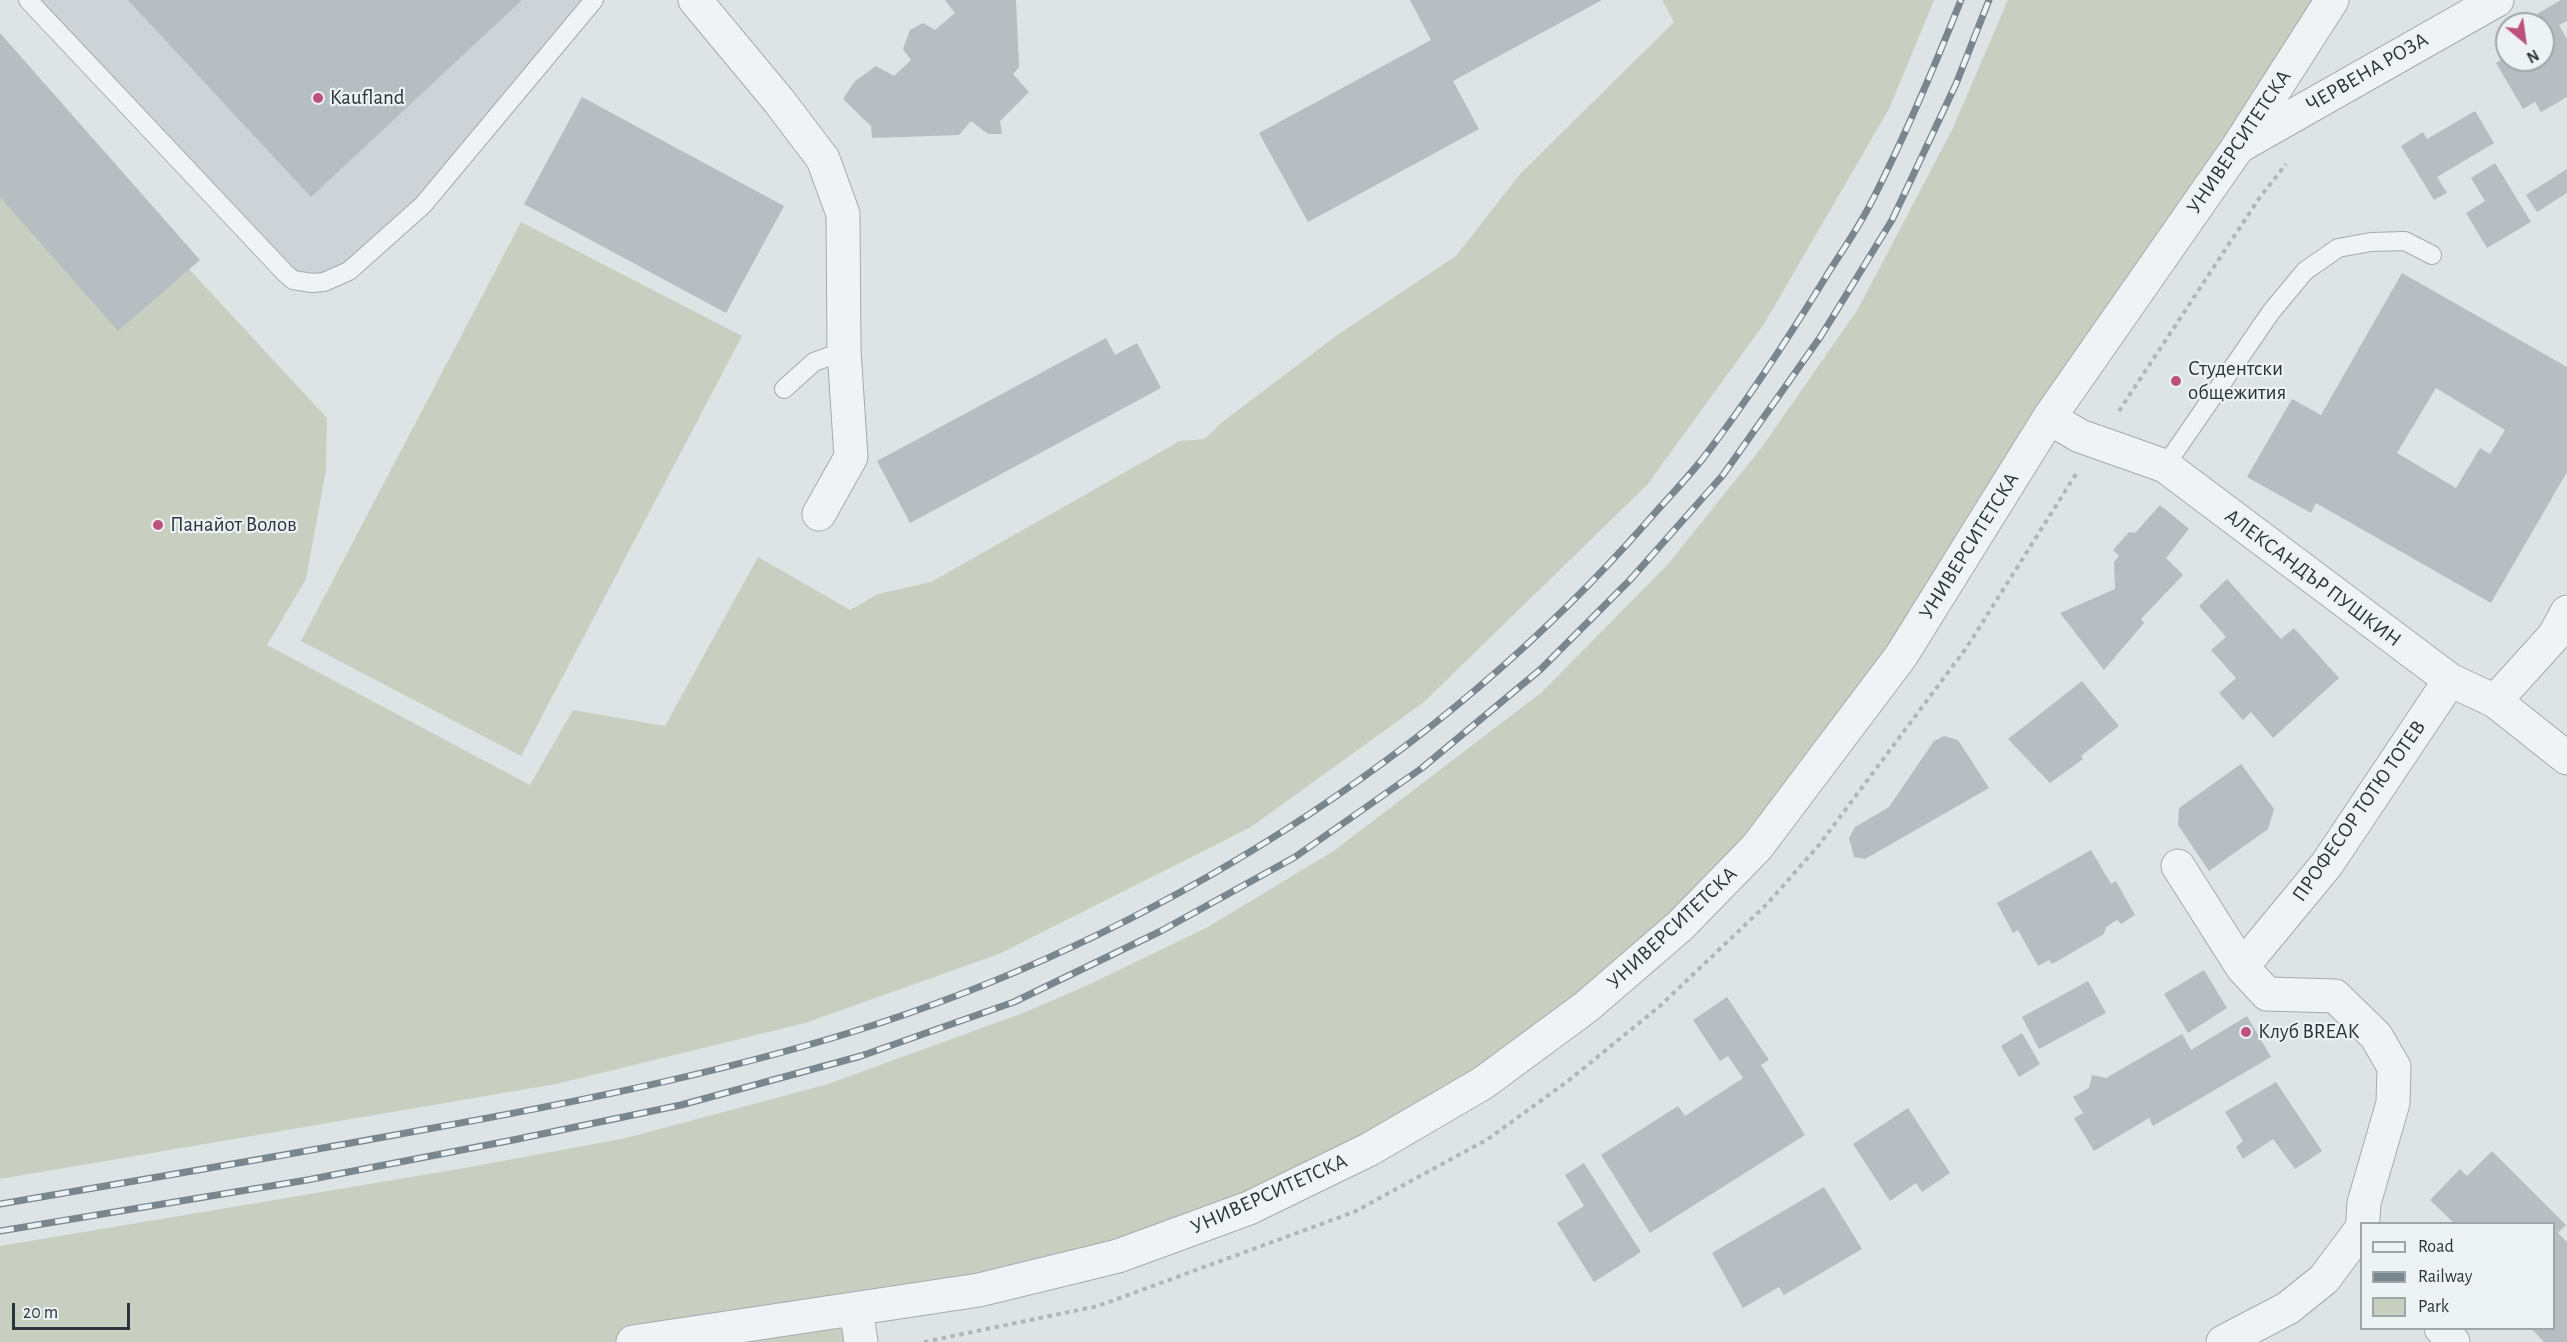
<!DOCTYPE html>
<meta charset="utf-8">
<style>
body{margin:0}
#map{position:relative;width:2567px;height:1342px;overflow:hidden;background:#dee3e6;font-family:"Alegreya Sans",sans-serif}
canvas{display:block}
.legend{position:absolute;left:2360px;top:1222px;width:195px;height:108px;box-sizing:border-box;background:#edf2f4;border:2px solid #9fa6aa;margin:0;padding:8px 10px;list-style:none;font-size:18px;color:#29343b}
.legend li{display:flex;align-items:center;gap:12px;height:30px}
.legend b{width:30px;border:2px solid #9fa6aa}
.north{position:absolute;left:2495px;top:12px;width:60px;height:60px;box-sizing:border-box;background:#edf2f4;border:2px solid #9fa6aa;border-radius:50%;rotate:151deg;font-size:16px;font-weight:700;line-height:24px;text-align:center;color:#29343b}
.north::after{content:'';display:block;margin:auto;width:21px;height:27px;background:#be517c;clip-path:polygon(50% 0,100% 100%,50% 72%,0 100%)}
.scale{position:absolute;left:12px;top:1303px;width:118px;height:27px;box-sizing:border-box;border:3px solid #29343b;border-top:0;padding-left:8px;font-size:18px;line-height:21px;white-space:nowrap;color:#29343b;-webkit-text-stroke:4px #edf2f4;paint-order:stroke}
</style>
<div id="map">
<canvas width="2567" height="1342"></canvas>
<ul class="legend">
<li><b style="height:8px;background:#f0f3f5"></b>Road</li>
<li><b style="height:8px;background:#7a868e"></b>Railway</li>
<li><b style="height:16px;background:#c8cfc0"></b>Park</li>
</ul>
<div class="north">N</div>
<div class="scale">20 m</div>
</div>
<script>
const ctx = document.querySelector('canvas').getContext('2d');
ctx.lineJoin = 'round';
function fill(path, color) {
  ctx.fillStyle = color;
  ctx.fill(path, 'evenodd');
}
function stroke(path, color, width, dash) {
  ctx.strokeStyle = color;
  ctx.lineWidth = width;
  ctx.lineCap = dash ? 'butt' : 'round';
  ctx.setLineDash(dash || []);
  ctx.stroke(path);
}
function write(font, color, halo, rows, align = 'center') {
  ctx.font = font + ' "Alegreya Sans",sans-serif';
  ctx.lineWidth = 4.5;
  ctx.setLineDash([]);
  ctx.textBaseline = 'middle';
  ctx.strokeStyle = halo;
  ctx.fillStyle = color;
  for (const [text, x, y, turn = 0] of rows) {
    ctx.save();
    ctx.translate(x, y);
    ctx.rotate((+turn || 0) * Math.PI / 180);
    ctx.textAlign = isNaN(turn) ? turn : align;
    if (halo) ctx.strokeText(text, 0, 0);
    ctx.fillText(text, 0, 0);
    ctx.restore();
  }
}
const built = new Path2D(`
 M28 0H594L423 205 349 271 312 283 285 273Z`);
const green = new Path2D(`
 M1662 0H1934L1889 109 1764 324 1647 485 1424 702 1251 827 999 954 805 1023 556 1084 0 1179V33L189 269 327 418 326 470 306 579 267 645 530 785 573 710 665 726 758 557 850 610 878 594 931 582 1180 441 1205 439 1221 423 1336 336 1456 256 1520 174 1674 22Z
 M2008 0H2332L1757 847 1586 1007 1249 1208 857 1309 861 1342H0V1246L465 1168 626 1138 825 1085 1023 1013 1088 985 1208 927 1335 850 1542 692 1669 563 1762 447 1858 309 1952 130Z
 M521 222 742 336 521 756 301 641Z`);
const building = new Path2D(`
 M128 0H522L311 197Z
 M945 0H1016L1019 67 1013 74 1029 92 1000 121 1002 134H988L971 121 959 135 872 138 871 126 843 99 855 81 876 66 894 76 911 60 903 49 910 30 923 23 935 30 955 13Z
 M1410 0H1602L1453 81 1479 129 1308 222 1259 133 1431 40Z
 M2561 0H2567V21L2559 25 2567 39V97L2541 112 2535 102 2523 109 2496 63 2507 56V60H2543V35L2547 32 2537 14Z
 M0 33 200 260 118 331 0 197Z
 M582 97 784 206 726 313 524 204Z
 M2475 111 2494 143 2437 177 2447 193 2434 200 2401 146 2423 132 2427 139Z
 M2495 163 2531 222 2487 248 2466 213 2485 201 2471 178Z
 M2567 169V193L2537 212 2526 195Z
 M2402 273 2567 367V472L2491 603 2316 503 2311 513 2247 477 2292 399 2321 415ZM2436 388 2505 430 2490 454 2480 448 2456 488 2397 453Z
 M1106 338 1115 355 1137 343 1161 388 910 523 877 461Z
 M2160 505 2189 529 2166 558 2183 575 2141 619 2144 623 2104 670 2060 613 2115 589 2114 562 2119 556 2113 550 2129 532 2135 533Z
 M2227 579 2281 639 2294 628 2339 678 2273 738 2251 712 2243 720 2219 693 2236 678 2211 650 2226 637 2199 606Z
 M2082 681 2119 726 2081 756 2083 759 2050 783 2008 739Z
 M1944 736 1958 740 1989 788 1865 859 1854 857 1849 838 1855 827 1889 807 1934 741Z
 M2241 764 2274 809 2268 829 2209 871 2178 825 2179 808Z
 M2091 850 2111 884 2116 881 2135 915 2121 924 2117 920 2106 927 2104 934 2052 964 2049 960 2038 966 2018 930 2013 933 1997 903Z
 M2204 970 2227 1008 2188 1033 2164 994Z
 M2088 981 2106 1013 2039 1049 2022 1017Z
 M1727 997 1769 1060 1761 1065 1805 1135 1650 1233 1601 1155 1678 1106 1685 1116 1743 1078 1728 1056 1720 1061 1693 1020Z
 M2247 1016 2271 1057 2153 1126 2149 1118 2094 1151 2074 1118 2083 1113 2073 1097 2089 1088 2092 1075 2106 1078 2182 1034 2191 1050Z
 M2022 1033 2040 1064 2019 1077 2001 1046Z
 M2276 1082 2322 1151 2295 1169 2273 1139 2243 1159 2236 1147 2243 1141 2225 1112Z
 M1908 1108 1950 1173 1922 1192 1916 1183 1890 1201 1853 1144Z
 M2492 1151 2566 1225 2558 1233 2567 1242V1342H2544L2531 1328H2554V1224H2455L2430 1200 2460 1169 2467 1176Z
 M1584 1163 1641 1252 1594 1282 1557 1223 1584 1206 1565 1175Z
 M1824 1187 1862 1249 1784 1295 1779 1287 1743 1308 1712 1253Z`);
const path = new Path2D(`
 M2119 411 2260 197 2286 164
 M924 1342 1098 1306 1354 1212 1488 1139 1568 1081 1660 1006 1768 903 1819 845 1967 647 2076 474`);
const service = new Path2D(`
 M28 0 285 273 293 280 312 283 324 282 349 271 423 205 594 0
 M784 389 814 362 844 351
 M2165 466 2271 312 2305 271 2338 248 2371 242 2405 241 2432 255`);
const minor = new Path2D(`
 M695 0 779 101 823 159 843 214 844 351 851 457 819 514
 M2238 147 2497 0
 M2049 418 2080 436 2165 466 2450 680 2495 701 2567 758
 M2495 701 2554 636 2567 612
 M2178 866 2242 967 2267 994 2335 996 2376 1036 2394 1067 2393 1103 2364 1203 2362 1233
 M2242 967 2327 864 2450 680
 M856 1309 861 1342
 M2441 1328 2453 1342
 M2223 1342 2288 1308 2324 1279 2360 1231`);
const tertiary = new Path2D(`
 M633 1342 979 1290 1118 1256 1249 1208 1370 1149 1483 1083 1586 1007 1680 926 1757 847 1901 656 2049 418 2238 147 2332 0`);
const rail = new Path2D(`
 M0 1204C141 1180 282 1156 422 1130 567 1104 712 1075 852 1032 1153 938 1438 759 1647 522 1666 500 1686 480 1704 457 1748 400 1789 337 1827 275 1842 251 1859 227 1872 201 1905 136 1934 68 1961 0
 M0 1231 307 1180 513 1140 681 1105 861 1056 1014 1002 1161 931 1295 857 1422 768 1541 669 1630 580 1723 475 1821 336 1892 220 1956 84 1989 0`);
const markers = [
 [318,98,6,"#be517c"],
 [2176,381,6,"#be517c"],
 [158,525,6,"#be517c"],
 [2246,1032,6,"#be517c"]
];
const streetNames = [
 ["ЧЕРВЕНА РОЗА",2367,72,-30],
 ["УНИВЕРСИТЕТСКА",2239,142,-56],
 ["УНИВЕРСИТЕТСКА",1969,546,-58],
 ["АЛЕКСАНДЪР ПУШКИН",2313,578,37],
 ["ПРОФЕСОР ТОТЮ ТОТЕВ",2359,811,-55],
 ["УНИВЕРСИТЕТСКА",1672,928,-43],
 ["УНИВЕРСИТЕТСКА",1269,1194,-24]
];
const poiNames = [
 ["Kaufland",330,98],
 ["Студентски",2188,369],
 ["общежития",2188,393],
 ["Панайот Волов",170,525],
 ["Клуб BREAK",2258,1032]
];
fill(built, '#cdd3d7');
fill(green, '#c8cfc0');
fill(building, '#b6bec2');
stroke(service, '#a4abaf', 20);
stroke(minor, '#a4abaf', 35);
stroke(tertiary, '#a4abaf', 35);
stroke(path, '#b0b6b9', 4, [4.5, 4.5]);
stroke(service, '#f0f3f5', 18);
stroke(minor, '#f0f3f5', 33);
stroke(tertiary, '#f0f3f5', 33);
stroke(rail, '#7a868e', 7);
stroke(rail, '#edf2f4', 4.5, [14]);
for (const [x, y, r, color] of markers) {
  const dot = new Path2D();
  dot.arc(x, y, r, 0, 2 * Math.PI);
  ctx.fillStyle = color;
  ctx.fill(dot);
  stroke(dot, '#edf2f4', 2);
}
write('21px', '#29343b', '#edf2f4', streetNames);
write('21px', '#29343b', '#edf2f4', poiNames, 'left');
</script>
